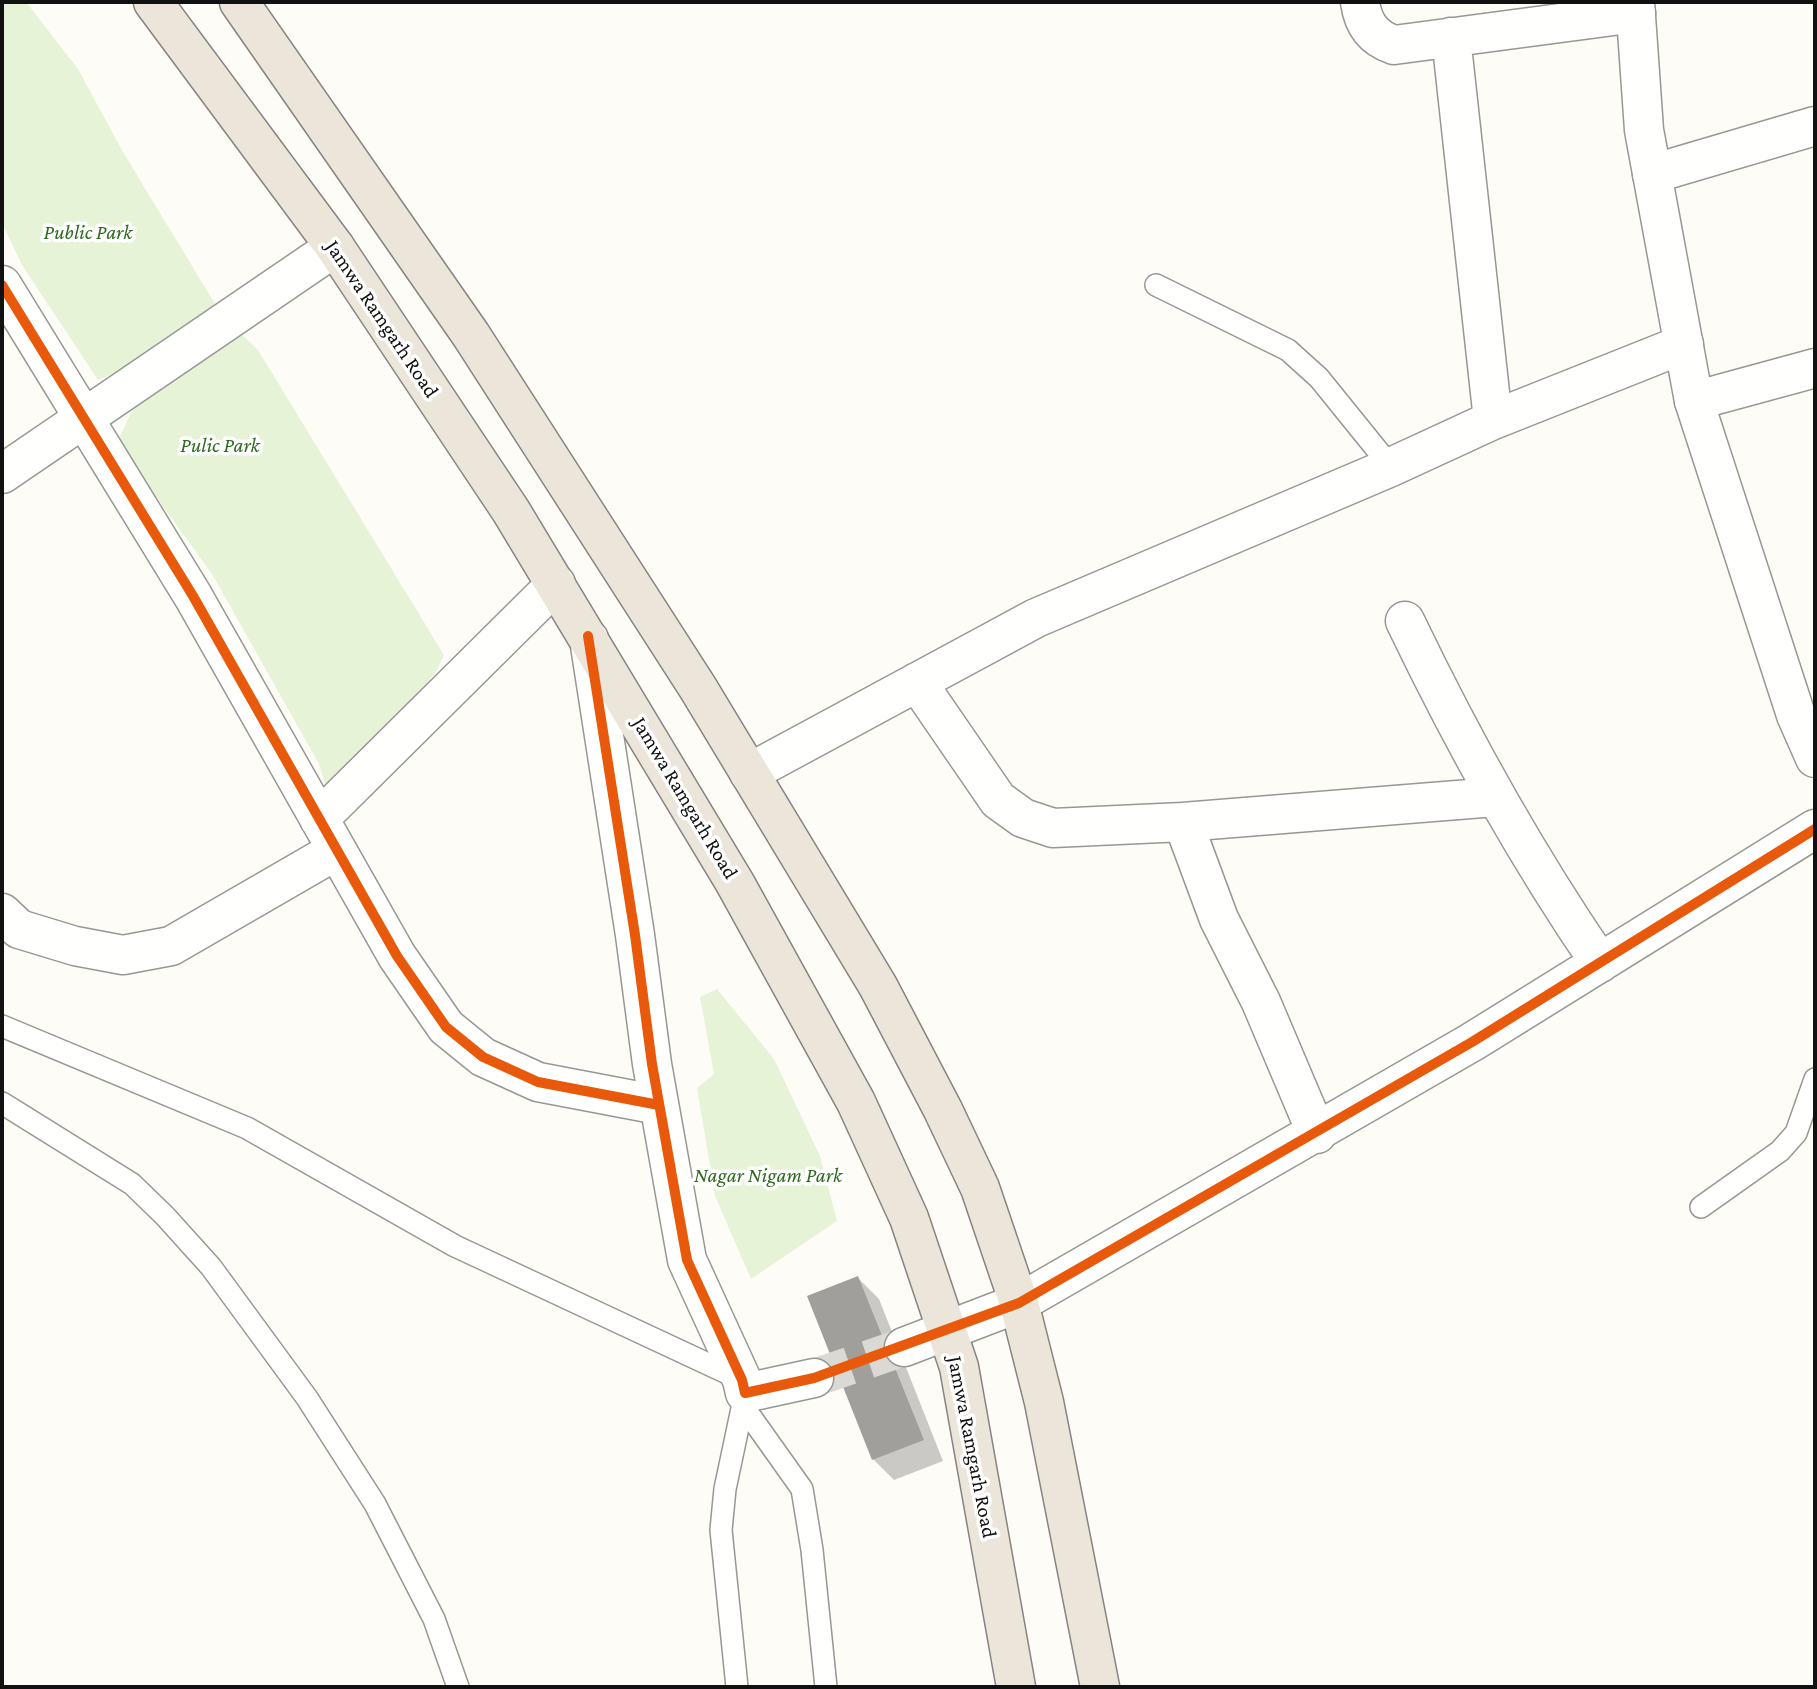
<!DOCTYPE html>
<style>
body{margin:0}
#map{position:relative;width:1817px;height:1689px;overflow:hidden;background:#fdfcf7;font-family:"Crimson Pro",serif}
canvas{display:block}
.frame{position:absolute;inset:0;border:4px solid #111;pointer-events:none}
</style>
<div id="map">
<canvas width="1817" height="1689"></canvas>
<div class="frame"></div>
</div>
<script>
const ctx = document.querySelector('canvas').getContext('2d');
ctx.lineJoin = 'round';
function fill(path, color) {
  ctx.fillStyle = color;
  ctx.fill(path, 'evenodd');
}
function stroke(path, color, width, dash) {
  ctx.strokeStyle = color;
  ctx.lineWidth = width;
  ctx.lineCap = dash ? 'butt' : 'round';
  ctx.setLineDash(dash || []);
  ctx.stroke(path);
}
function write(font, color, halo, rows, align = 'center') {
  ctx.font = font + ' "Crimson Pro",serif';
  ctx.lineWidth = 7;
  ctx.setLineDash([]);
  ctx.textBaseline = 'middle';
  ctx.strokeStyle = halo;
  ctx.fillStyle = color;
  for (const [text, x, y, turn = 0] of rows) {
    ctx.save();
    ctx.translate(x, y);
    ctx.rotate((+turn || 0) * Math.PI / 180);
    ctx.textAlign = isNaN(turn) ? turn : align;
    if (halo) ctx.strokeText(text, 0, 0);
    ctx.fillText(text, 0, 0);
    ctx.restore();
  }
}
const green = new Path2D(`
 M2 2H26L78 69 123 152 220 312 127 368 98 380 22 265 2 223Z
 M235 328 258 350 444 655 436 672 345 780 327 791 319 764 212 574 117 443 136 402Z
 M717 989 774 1059 820 1156 837 1221 751 1279 715 1196 697 1088 714 1074 700 997Z`);
const shadow = new Path2D(`
 M858 1278 879 1299 943 1461 894 1480 873 1459Z`);
const building = new Path2D(`
 M858 1276 924 1440 872 1460 807 1296Z`);
const minorTunnel = new Path2D(`
 M814 1378 904 1347`);
const service = new Path2D(`
 M1156 285 1288 350 1319 378 1391 467
 M2 1026 247 1128 455 1246 740 1379
 M2 1103 132 1184 165 1216 211 1267 307 1398 375 1504 434 1619 458 1687
 M1701 1207 1780 1151 1796 1133 1815 1079
 M743 1406 802 1489 812 1550 826 1687
 M737 1687 721 1530 725 1489 744 1399`);
const minor = new Path2D(`
 M1360 2C1363 24 1373 38 1394 45L1636 13
 M1451 37 1493 420
 M1652 174 1815 126
 M2 285 193 596 397 956 446 1027 483 1057 538 1082 659 1105
 M1694 401 1815 368
 M2 474 335 247
 M1405 621C1463 742 1524 852 1600 963
 M589 639 635 935 652 1064 687 1260 742 1380 745 1393 814 1378
 M917 682 998 800 1023 818 1053 828 1183 822
 M749 773 1036 618 1391 467 1493 420 1684 344
 M319 819 556 584
 M2 913 19 929 75 946 123 955 171 946 337 850
 M1317 1134 1261 1002 1219 919 1183 822 1495 797
 M904 1347 1019 1303 1472 1042 1815 829`);
const tertiary = new Path2D(`
 M1635 2 1644 130 1694 401 1796 715 1815 758`);
const trunk = new Path2D(`
 M153 2 335 247 511 511 735 883 856 1102 909 1218 959 1367 1016 1687
 M239 2 471 335 698 688 878 986 943 1110 980 1188 1019 1303 1044 1402 1100 1687`);
const cycleway = new Path2D(`
 M2 285 193 596 397 956 446 1027 483 1057 538 1082 659 1105
 M588 636 635 935 652 1064 687 1260 742 1380 745 1393 814 1378 1019 1303 1472 1042 1815 829`);
const parkNames = [
 ["Public Park",88,233],
 ["Pulic Park",220,446],
 ["Nagar Nigam Park",768,1176]
];
const streetNames = [
 ["Jamwa Ramgarh Road",382,319,56],
 ["Jamwa Ramgarh Road",685,798,59],
 ["Jamwa Ramgarh Road",972,1447,79]
];
fill(green, '#e7f3d7');
fill(shadow, '#0003');
fill(building, '#a19f9c');
stroke(minorTunnel, '#dad9d4', 38, [38, 19]);
stroke(service, '#979795', 24);
stroke(minor, '#979795', 41);
stroke(tertiary, '#979795', 41);
stroke(trunk, '#858482', 41);
stroke(service, '#fffffe', 21);
stroke(minor, '#fffffe', 38);
stroke(tertiary, '#fffffe', 38);
stroke(trunk, '#ece5da', 38);
stroke(cycleway, '#e8590c', 10);
write('italic 21px', '#2f6b1f', '#fff', parkNames);
write('21px', '#111', '#fff', streetNames);
</script>
